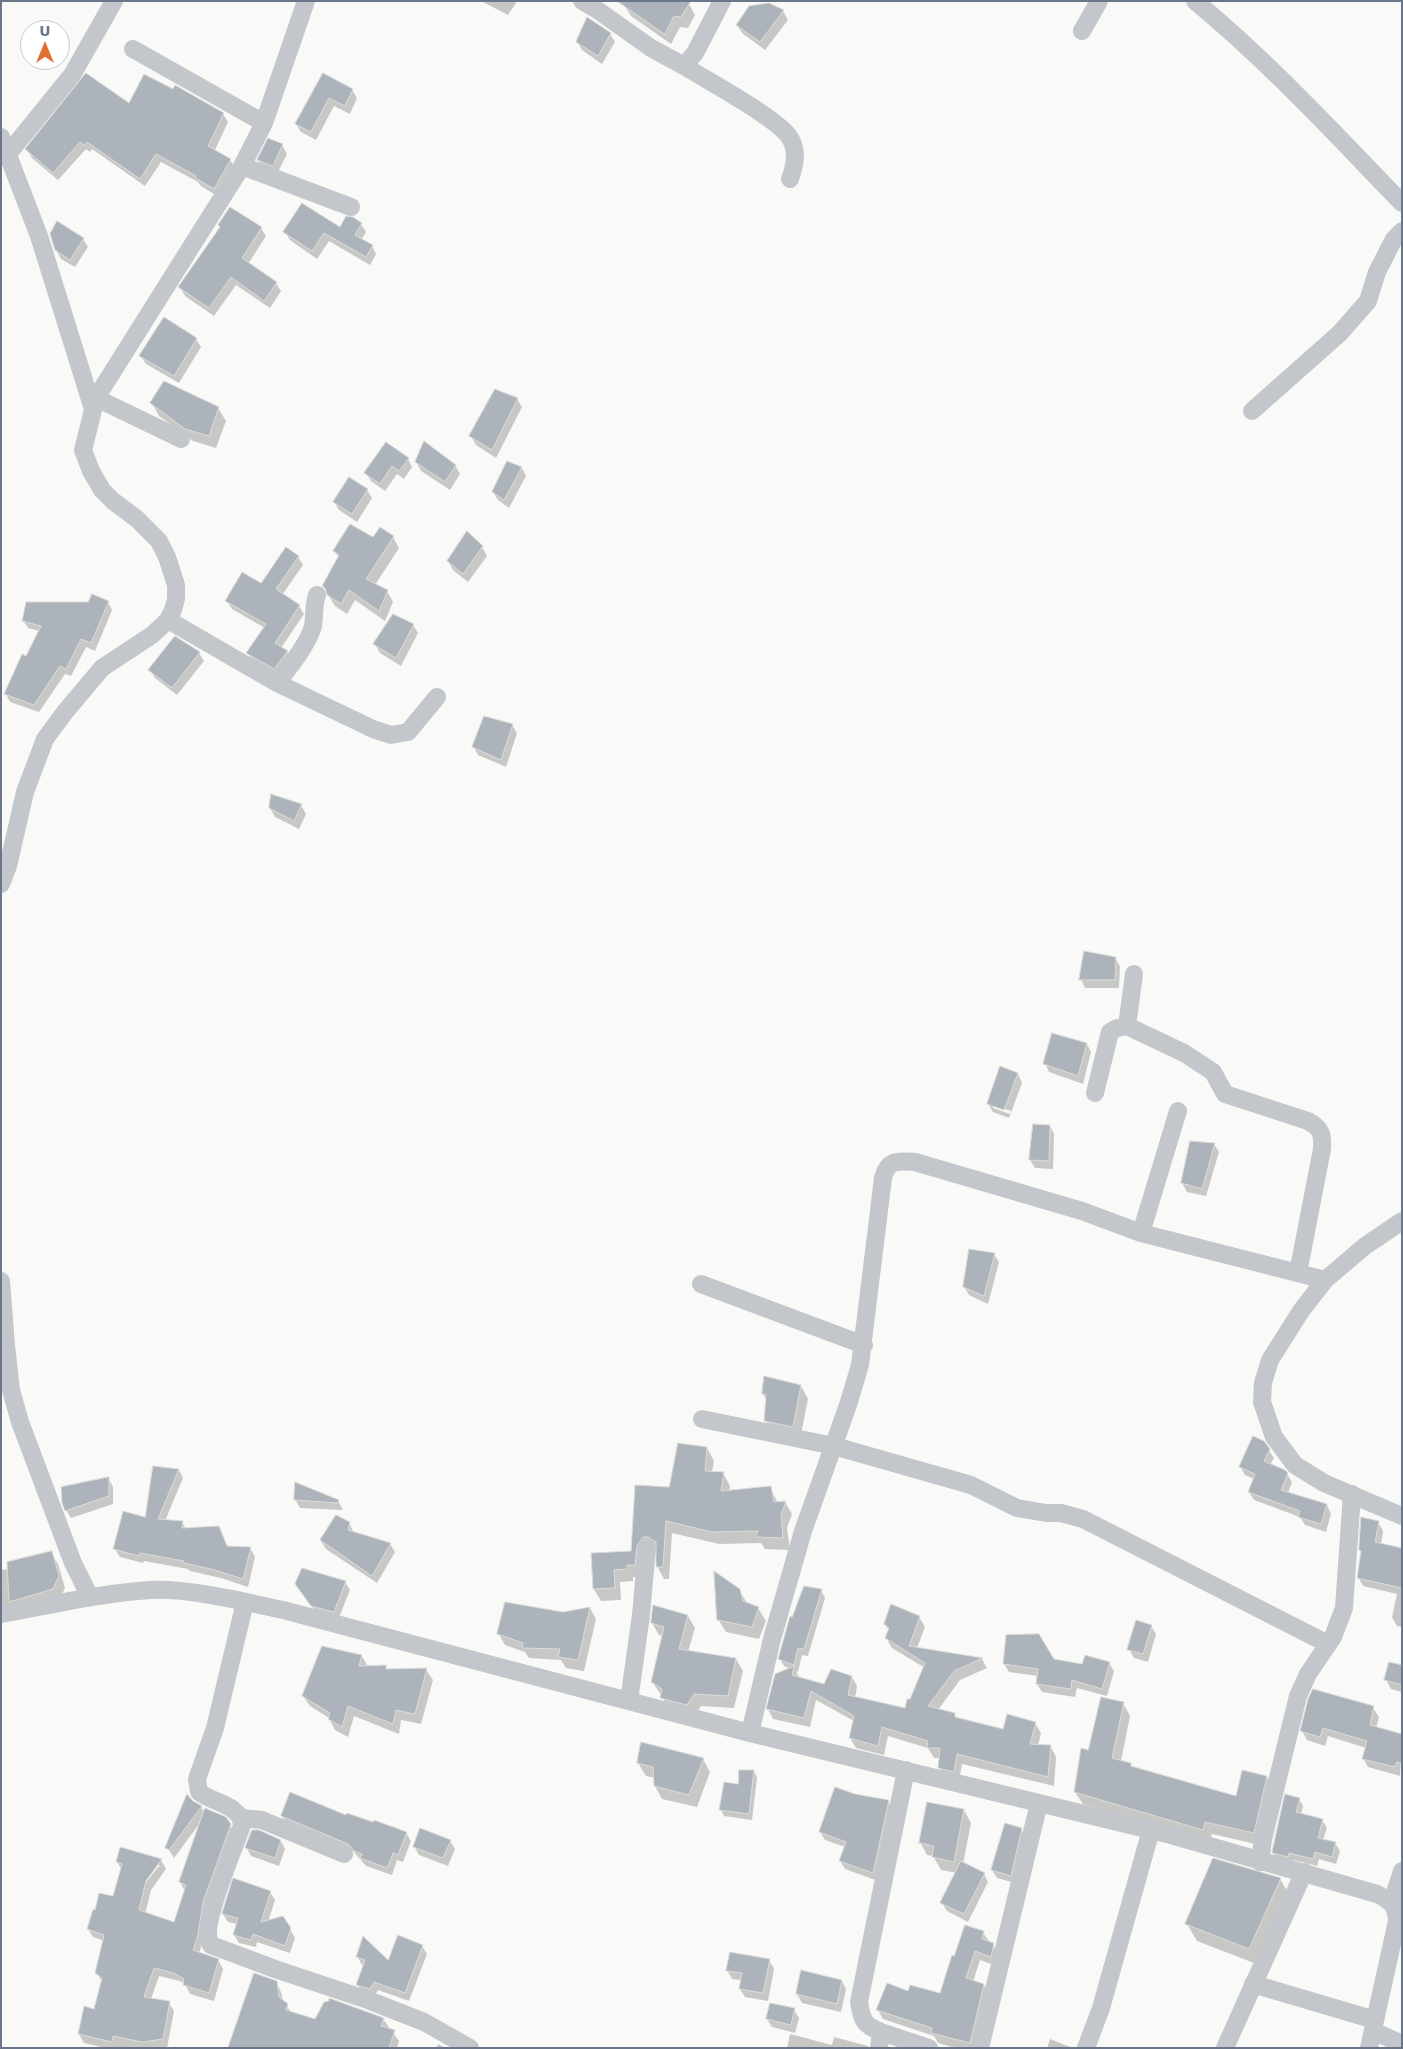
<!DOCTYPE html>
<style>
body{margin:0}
#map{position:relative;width:1403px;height:2049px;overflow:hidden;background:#f9faf7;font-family:"DejaVu Sans",sans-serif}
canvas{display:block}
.frame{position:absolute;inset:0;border:2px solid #697788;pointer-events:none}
.north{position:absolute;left:20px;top:20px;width:50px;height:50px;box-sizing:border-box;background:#fff;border:1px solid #c3c9cf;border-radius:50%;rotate:0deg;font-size:14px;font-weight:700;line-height:20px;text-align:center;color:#697788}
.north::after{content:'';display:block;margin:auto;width:18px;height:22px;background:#e26e2f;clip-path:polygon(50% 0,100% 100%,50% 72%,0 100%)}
</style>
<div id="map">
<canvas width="1403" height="2049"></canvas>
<div class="frame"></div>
<div class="north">U</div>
</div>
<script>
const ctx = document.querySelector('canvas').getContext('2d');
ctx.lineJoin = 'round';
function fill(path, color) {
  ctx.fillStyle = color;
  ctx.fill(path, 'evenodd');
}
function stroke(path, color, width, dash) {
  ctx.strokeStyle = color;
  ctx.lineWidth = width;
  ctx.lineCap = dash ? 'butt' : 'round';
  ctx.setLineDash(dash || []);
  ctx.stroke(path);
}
const shadow = new Path2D(`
 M481 1H515L516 3 508 15Z
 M689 4 695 15 688 28 680 27 671 44 631 16 624 5Z
 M783 11 788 20 765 50 742 33 737 25Z
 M610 34 615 42 602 64 582 50 577 41Z
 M352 90 357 98 350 114 334 106 316 140 301 132 296 124 309 99Z
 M223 114 228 122 215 150 230 160 235 168 219 197 201 186 198 182 161 162 145 186 92 149 90 152 86 149 58 180 32 158 27 149Z
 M282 145 287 154 277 174 263 168 258 160Z
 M361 224 366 232 361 240 372 246 376 254 370 265 329 241 317 259 290 240 285 232 340 228Z
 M261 228 266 236 248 264 276 283 281 291 270 308 236 285 214 316 185 296 180 287Z
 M83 239 88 247 75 267 61 259 56 250Z
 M196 339 201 347 179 383 146 364 141 356Z
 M517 399 522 407 496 458 476 445 471 436Z
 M152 403 218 408 226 421 216 448 193 441 159 416Z
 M408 459 412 467 404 479 397 474 385 491 371 481 366 473Z
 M416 462 455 465 460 474 450 490 421 471Z
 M522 468 526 476 509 508 498 500 493 492Z
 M367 490 372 498 357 522 339 510 334 502Z
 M467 533 482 547 487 556 468 582 453 570 448 561Z
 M393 537 399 548 375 585 387 591 393 602 385 621 355 600 347 614 335 606 323 586 339 558 335 551 373 539Z
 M298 557 303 565 282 595 299 606 304 614 281 648 287 652 291 660 279 677 252 661 248 653 265 628 232 609 227 601 261 585Z
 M108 602 112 610 95 651 86 647 71 676 65 674 39 712 10 702 6 694 39 631 28 628 23 620Z
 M413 625 418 633 401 666 380 653 375 644Z
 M199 653 204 661 177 695 155 678 150 670Z
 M512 725 517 733 506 767 478 755 473 746Z
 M301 805 306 814 299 829 275 817 270 808Z
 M1115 958 1120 966 1119 988H1085L1081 979Z
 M1087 1044 1091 1052 1083 1084 1049 1072 1045 1063Z
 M1001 1068 1018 1074 1022 1083 1009 1118 993 1112 988 1104ZM993 1105 1011 1111 1010 1114 993 1108Z
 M1050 1126 1054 1134 1053 1169 1035 1168 1030 1160Z
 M1214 1144 1219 1152 1206 1196 1187 1192 1182 1183Z
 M994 1254 999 1262 988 1304 969 1295 964 1286Z
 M801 1386 808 1399 800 1439 773 1434 766 1421 767 1401 763 1394Z
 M707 1448 714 1461 712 1472 723 1473 730 1486 729 1492 770 1488 778 1503 785 1502 792 1514 787 1528 790 1550 765 1549 761 1543 719 1544 672 1533 669 1579H664L657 1566 656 1548 650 1549 641 1577H633V1581L620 1582 621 1600 601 1601 594 1589 632 1552 670 1489Z
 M1268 1449 1274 1458 1270 1465 1287 1474 1292 1482 1288 1493 1327 1505 1331 1514 1326 1532 1305 1525 1300 1517 1254 1500 1249 1492 1254 1479 1245 1475 1240 1466Z
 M179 1470 183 1478 165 1521 182 1522 186 1529 218 1528 228 1548H250L255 1557 248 1587 221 1578 190 1571 188 1569 144 1561 143 1563 120 1557 115 1549 146 1519Z
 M108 1478 113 1487V1504L71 1518 66 1510Z
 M295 1499 338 1501 343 1510 300 1508Z
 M1378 1522 1383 1531 1381 1545 1402 1549V1627L1397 1626 1392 1617 1397 1594 1363 1586 1358 1577 1362 1553 1360 1550Z
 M349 1523 354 1533 390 1544 395 1552 377 1583 326 1549 321 1541Z
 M51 1553 58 1564 65 1588 59 1601 1 1611V1570L9 1569Z
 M345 1582 350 1590 338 1620 317 1614 302 1593Z
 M739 1590 747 1603 758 1608 766 1621 759 1639 726 1632 718 1619Z
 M821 1590 825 1598 808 1656 802 1655 798 1672 796 1671 799 1678 825 1686 852 1677 857 1686 855 1698 906 1710 925 1668 892 1648 886 1638 889 1631 885 1624 919 1617 925 1627 917 1648 982 1659 987 1668 960 1680 938 1710 954 1714 957 1718 1004 1730 1035 1723 1041 1733 1038 1746 1051 1747 1056 1757 1054 1786 962 1764 959 1781 945 1777 939 1767 940 1758H934L928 1748 888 1736 884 1755 856 1748 850 1738 854 1721 816 1700 810 1727 773 1719 768 1709 790 1669 784 1666 780 1659 793 1619Z
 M654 1607 688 1616 695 1628 688 1652 736 1659 743 1671 734 1708 701 1706 694 1717 668 1710 662 1696 652 1682 663 1636 659 1635 652 1623Z
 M590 1608 596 1619 584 1671 566 1668 561 1660 529 1658 525 1652 505 1645 499 1634 563 1613Z
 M1151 1626 1156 1634 1148 1662 1134 1658 1129 1649Z
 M362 1656 368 1667 385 1666 388 1670H426L433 1680 421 1724 401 1720 399 1734 354 1716 348 1737 335 1730 329 1718 310 1706 303 1696Z
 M1053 1660 1083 1665 1109 1663 1114 1671 1107 1696 1077 1688 1075 1697 1042 1692 1037 1684 1038 1676 1009 1672 1004 1664Z
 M1402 1666V1692L1391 1689 1386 1680Z
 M1123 1703 1130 1716 1121 1761 1130 1765 1132 1767 1237 1797 1267 1777 1274 1790 1260 1845 1212 1834 1210 1842 1083 1804 1075 1792 1089 1751Z
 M1373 1708 1379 1717 1376 1728 1402 1735 1400 1776 1368 1767 1363 1758 1366 1748 1328 1736 1325 1746 1307 1740 1302 1731Z
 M703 1759 710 1772 697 1807 662 1799 655 1786V1778L646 1776 638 1763Z
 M754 1771 757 1778 752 1820 724 1816 721 1810 739 1785Z
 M855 1796 888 1801 893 1809 878 1881 845 1869 840 1861 845 1847 825 1840 820 1832Z
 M1299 1799 1303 1806 1301 1815 1322 1820 1327 1828 1323 1840 1335 1843 1340 1851 1336 1864 1319 1859 1317 1866 1293 1860 1292 1864 1278 1860 1273 1853Z
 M192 1802 201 1807 205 1813 230 1825 235 1834 199 1954 218 1960 223 1969 214 2001 190 1994 185 1984 180 1981 159 1976 151 1999 169 2003 174 2011 167 2048H105L84 2043 79 2034 95 2010 102 1982 97 1973 104 1941 93 1937 88 1929 96 1912 114 1897 122 1870 117 1862 121 1849 161 1860 166 1869 151 1890 145 1914 175 1923 185 1891 180 1882 200 1823 174 1858 167 1847ZM157 1865H160L143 1886 141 1885Z
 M964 1810 971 1823 963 1864 984 1874 988 1882 968 1922 947 1911 942 1903 957 1873 941 1870 933 1856 927 1855 920 1842Z
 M282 1816H347L406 1833 411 1841 403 1862 397 1860 392 1875 366 1866 354 1852 287 1825Z
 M1021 1829 1026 1837 1015 1883 997 1878 992 1870Z
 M281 1841 285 1849 279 1866 251 1856 246 1847Z
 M450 1841 455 1849 448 1866 419 1855 414 1846Z
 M1280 1879 1290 1896 1259 1965 1197 1941 1187 1924Z
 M270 1892 275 1900 268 1922 290 1929 295 1938 290 1953 257 1942 256 1947 239 1943 234 1935 237 1924 228 1922 223 1914Z
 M983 1933 999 1954 996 1966 980 1960 973 1982 984 1985 989 1995 977 2048H955L938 2043 934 2036 883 2019 878 2010 909 1993 941 1995 955 1957Z
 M422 1946 427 1954 409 2001 378 1990 374 1997 362 1993 358 1985 364 1966 362 1965 357 1956 389 1962Z
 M769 1960 774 1969 768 2001 745 1997 740 1989 742 1980 732 1979 727 1970Z
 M842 1981 846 1989 841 2012 802 2003 797 1994Z
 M276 1982 281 1992 283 2002 292 2013 315 2021 383 2019 399 2041 397 2048H229Z
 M794 2010 799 2018 795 2033 772 2027 767 2019Z
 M790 2034 832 2045 834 2037 868 2046 869 2048H787Z
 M1050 2039 1073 2048H1047Z
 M438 2044 445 2048H437Z`);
const building = new Path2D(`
 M617 1H691L681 17 674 16 665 34Z
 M769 3 784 10 760 42 736 25 749 6Z
 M587 17 611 33 598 56 576 42Z
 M86 73 129 103 144 74 173 89 175 85 224 113 208 146 231 159 214 189 195 178 196 176 156 154 140 179 87 142 84 145 80 142 53 173 25 149Z
 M323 73 353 89 345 106 329 98 311 132 295 124Z
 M268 138 283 144 273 166 257 160Z
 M302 203 340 227 346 216 353 217 362 223 355 235 373 245 366 257 324 233 312 251 283 232Z
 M230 207 262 227 242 258 277 282 264 301 231 277 209 308 178 287 220 227 218 225Z
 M57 221 84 238 70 260 55 250 50 234Z
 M164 317 197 338 174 376 139 356Z
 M164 381 219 407 209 436 185 429 150 403Z
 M495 389 518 398 492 450 469 436Z
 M424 441 456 465 445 482 415 462Z
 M386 442 409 458 399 471 392 466 380 484 364 473Z
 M507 461 522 467 504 500 492 492Z
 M349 477 368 489 352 514 333 502Z
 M350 524 373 537 380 527 394 536 366 579 388 590 379 611 349 590 341 604 327 595 325 588 322 586 339 555 333 551Z
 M467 531 483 546 463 574 447 561Z
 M286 547 299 556 276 589 300 605 275 643 288 651 274 669 246 653 266 624 225 601 242 572 261 583Z
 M92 594 109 601 91 643 81 639 66 669 60 666 34 705 4 694 22 654 26 656 41 626 22 621 26 602H88Z
 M393 614 414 624 396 658 373 644Z
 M175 636 200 652 172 688 148 670Z
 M484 716 513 724 501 760 472 747Z
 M271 794 302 804 294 821 269 808Z
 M1084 951 1116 957 1115 980H1079Z
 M1052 1033 1087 1043 1078 1076 1043 1064Z
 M1000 1066 1018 1073 1004 1110 987 1104Z
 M1033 1124 1050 1125 1049 1161 1029 1160Z
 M1190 1141 1215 1143 1202 1189 1181 1183Z
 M969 1249 995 1253 984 1296 963 1287Z
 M764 1376 801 1385 793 1427 764 1421 766 1395 762 1394Z
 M1253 1436 1264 1441 1270 1449 1264 1461 1285 1470 1288 1473 1281 1490 1327 1504 1321 1524 1298 1517 1300 1511 1248 1492 1255 1474 1239 1467Z
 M678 1443 707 1447 705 1471 724 1472 721 1491 771 1486 774 1502 786 1501 781 1515 783 1538 756 1537 758 1531 712 1532 666 1521 663 1567H656V1542L648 1537H643L637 1546 635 1565H627V1569L614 1570 615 1588 593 1589 591 1553 631 1551 635 1485 669 1487Z
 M153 1466 179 1469 158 1519 183 1521 182 1528 219 1526 227 1546 251 1547 243 1579 215 1570 184 1563V1561L140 1553 139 1556 113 1549 123 1511 145 1517Z
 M109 1477V1496L65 1511 62 1503 61 1487Z
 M295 1482 339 1500 338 1503 294 1500Z
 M336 1515 350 1522 348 1530 391 1543 372 1576 320 1540Z
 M1361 1517 1379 1521 1375 1542 1402 1548V1588L1357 1578 1361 1551 1359 1550Z
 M52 1551 59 1576 53 1589 9 1602 7 1562Z
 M302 1568 346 1581 334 1612 311 1606 295 1584Z
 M714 1571 740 1589 743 1601 759 1607 752 1627 717 1620Z
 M804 1586 822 1589 804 1649 798 1648 794 1665 778 1659 790 1616 792 1617Z
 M505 1602 563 1612 590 1607 578 1660 558 1657 560 1649 522 1648 523 1643 497 1634Z
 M891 1604 920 1616 909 1646 983 1658 954 1671 928 1706 955 1713V1717L1003 1729 1007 1714 1036 1722 1030 1744 1051 1745 1048 1777 957 1754 954 1772 938 1768 940 1748H927L928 1741 882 1727 878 1746 849 1738 854 1716 811 1691 804 1718 766 1709 775 1674 794 1666 792 1675 824 1684 831 1669 852 1676 848 1695 905 1708 907 1699H910L925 1663 885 1638 889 1628 884 1624Z
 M653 1605 688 1615 679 1649 736 1658 728 1696 694 1694 687 1705 660 1698 662 1689 651 1682 664 1627 651 1623Z
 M1136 1620 1152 1625 1143 1654 1127 1650Z
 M1039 1634 1054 1659 1082 1664 1085 1655 1110 1662 1102 1689 1072 1680 1071 1689 1036 1684 1038 1669 1003 1664 1006 1635Z
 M322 1646 362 1655 359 1666 386 1665V1669L427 1668 415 1714 396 1710 393 1724 348 1706 342 1727 328 1719 330 1713 302 1696Z
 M1389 1662 1402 1665V1685L1384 1680Z
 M1313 1689 1374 1706 1370 1725 1402 1734V1763L1397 1762 1395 1767 1362 1759 1367 1741 1323 1728 1320 1737 1300 1731 1308 1699Z
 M1101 1697 1124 1702 1112 1758 1131 1763V1766L1236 1796 1242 1770 1267 1776 1254 1833 1205 1822 1203 1830 1074 1792 1081 1748 1088 1750Z
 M641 1742 704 1758 689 1795 654 1786 653 1767 637 1763Z
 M739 1770H754L749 1814 719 1810 724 1782 738 1784Z
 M835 1787 855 1794 889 1800 873 1873 839 1861 846 1842 819 1832Z
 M290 1792 346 1815 347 1813 373 1822 374 1820 407 1832 398 1855 393 1853 387 1868 360 1858 362 1854 354 1851 348 1844 281 1816Z
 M187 1794 193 1801 202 1806 169 1850 165 1848Z
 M1285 1794 1300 1798 1296 1812 1323 1819 1318 1838 1336 1842 1332 1857 1315 1852 1313 1859 1289 1853 1288 1857 1272 1853Z
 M927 1802 964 1809 954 1862 932 1857 934 1846 919 1843Z
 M205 1808 226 1817 231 1824 203 1902 198 1935 193 1950 219 1959 209 1993 183 1985 184 1979 174 1973 154 1968 144 1997 170 2001 163 2039 142 2042 113 2036 112 2042 78 2034 84 2006 94 2009 102 1978 95 1973 104 1935 87 1929 93 1909 95 1910 99 1893 113 1896 122 1864 116 1862 120 1847 162 1859 146 1881 139 1910 174 1922 186 1885 179 1882Z
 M1005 1823 1022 1828 1011 1876 991 1870Z
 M420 1828 451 1840 443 1858 413 1847Z
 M252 1830H259L281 1840 275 1858 245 1848Z
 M1213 1858 1281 1878 1249 1949 1185 1924Z
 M961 1861 985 1873 964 1914 940 1903Z
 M233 1878 271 1891 261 1922 283 1916 291 1928 285 1946 253 1934 251 1940 233 1935 238 1918 222 1914Z
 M965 1925 984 1931 982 1939 994 1943 991 1957 975 1951 966 1978 984 1984 970 2043 931 2033 932 2028 876 2010 887 1983 908 1991 910 1985 940 1993 952 1955 954 1956Z
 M398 1935 423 1945 405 1993 374 1982 370 1989 356 1985 365 1960 356 1957 363 1936 388 1960Z
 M730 1952 770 1959 763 1993 739 1989 742 1973 726 1971Z
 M801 1970 842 1980 837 2004 796 1994Z
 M254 1973 277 1981 279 1997 288 2004 286 2010 315 2019 324 2002 329 2001V1998L384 2018 381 2026 395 2030 389 2048H228Z
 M770 2003 795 2008 791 2025 766 2019Z`);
const street = new Path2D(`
 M582 1 596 9 651 48 684 66 695 53 722 1
 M1195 1C1270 63 1335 134 1402 203
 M1082 31 1099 1
 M133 49 264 123
 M684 66C706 80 779 119 790 138 798 151 795 165 790 179
 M1 137 39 236 93 409
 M7 155 72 75 114 1
 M242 166 351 207
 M96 398 181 439
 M1252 411 1340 333 1368 301 1377 272 1394 239 1402 231
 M168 620 277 683 373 729 391 735 408 732 437 697
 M277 683C288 669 309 643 313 626 315 616 313 606 317 595
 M1 884 8 866 25 792 45 739 65 712 102 668 152 635 168 620 173 610 176 599V585L167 557 159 541 137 519 113 501 102 490 91 471 83 450 96 398 242 166 264 123 306 1
 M1127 1026 1184 1053 1213 1072 1225 1094 1308 1121C1321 1128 1323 1134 1322 1149L1298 1273
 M1095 1093 1110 1032 1117 1028 1127 1026 1134 974
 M1402 1221 1365 1246 1325 1280 1301 1311 1270 1360 1263 1383 1262 1402 1274 1437 1295 1465 1324 1483 1402 1516
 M1141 1233 1178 1111
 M1 1281 6 1345 11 1390 20 1422 73 1563 90 1597
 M701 1284 864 1345
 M702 1419 834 1446 971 1485 1017 1508 1046 1513H1061L1083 1519 1328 1644
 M245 1602 215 1728 197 1779 199 1792C213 1803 241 1805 242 1825 235 1848 198 1927 211 1945L275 1969 368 2000 424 2022 470 2048
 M1 1614C51 1605 101 1593 151 1590 190 1588 245 1602 283 1610L750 1733 1171 1835 1377 1894C1391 1901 1396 1905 1397 1921L1369 2048
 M629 1701 641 1615 647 1547
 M750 1733 772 1639 803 1531 848 1405 860 1365 883 1178C888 1159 898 1161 915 1162L1082 1211 1141 1233 1325 1280
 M242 1818 262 1820 344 1854
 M1260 1862 1263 1839 1298 1696 1308 1674 1333 1637 1344 1608 1352 1494
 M1392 1902 1402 1871
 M1253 1984 1375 2020
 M1373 2031 1402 2044
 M881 2032 929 2048
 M879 2048 881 2032C864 2025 862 2021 859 2002L906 1770
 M980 2048 1039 1803
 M1086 2048 1101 2008 1151 1830
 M1225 2048 1304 1872`);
fill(shadow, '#0003');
fill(building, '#acb3ba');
stroke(building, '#dbdcda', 1);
stroke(street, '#c3c7cb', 18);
</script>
